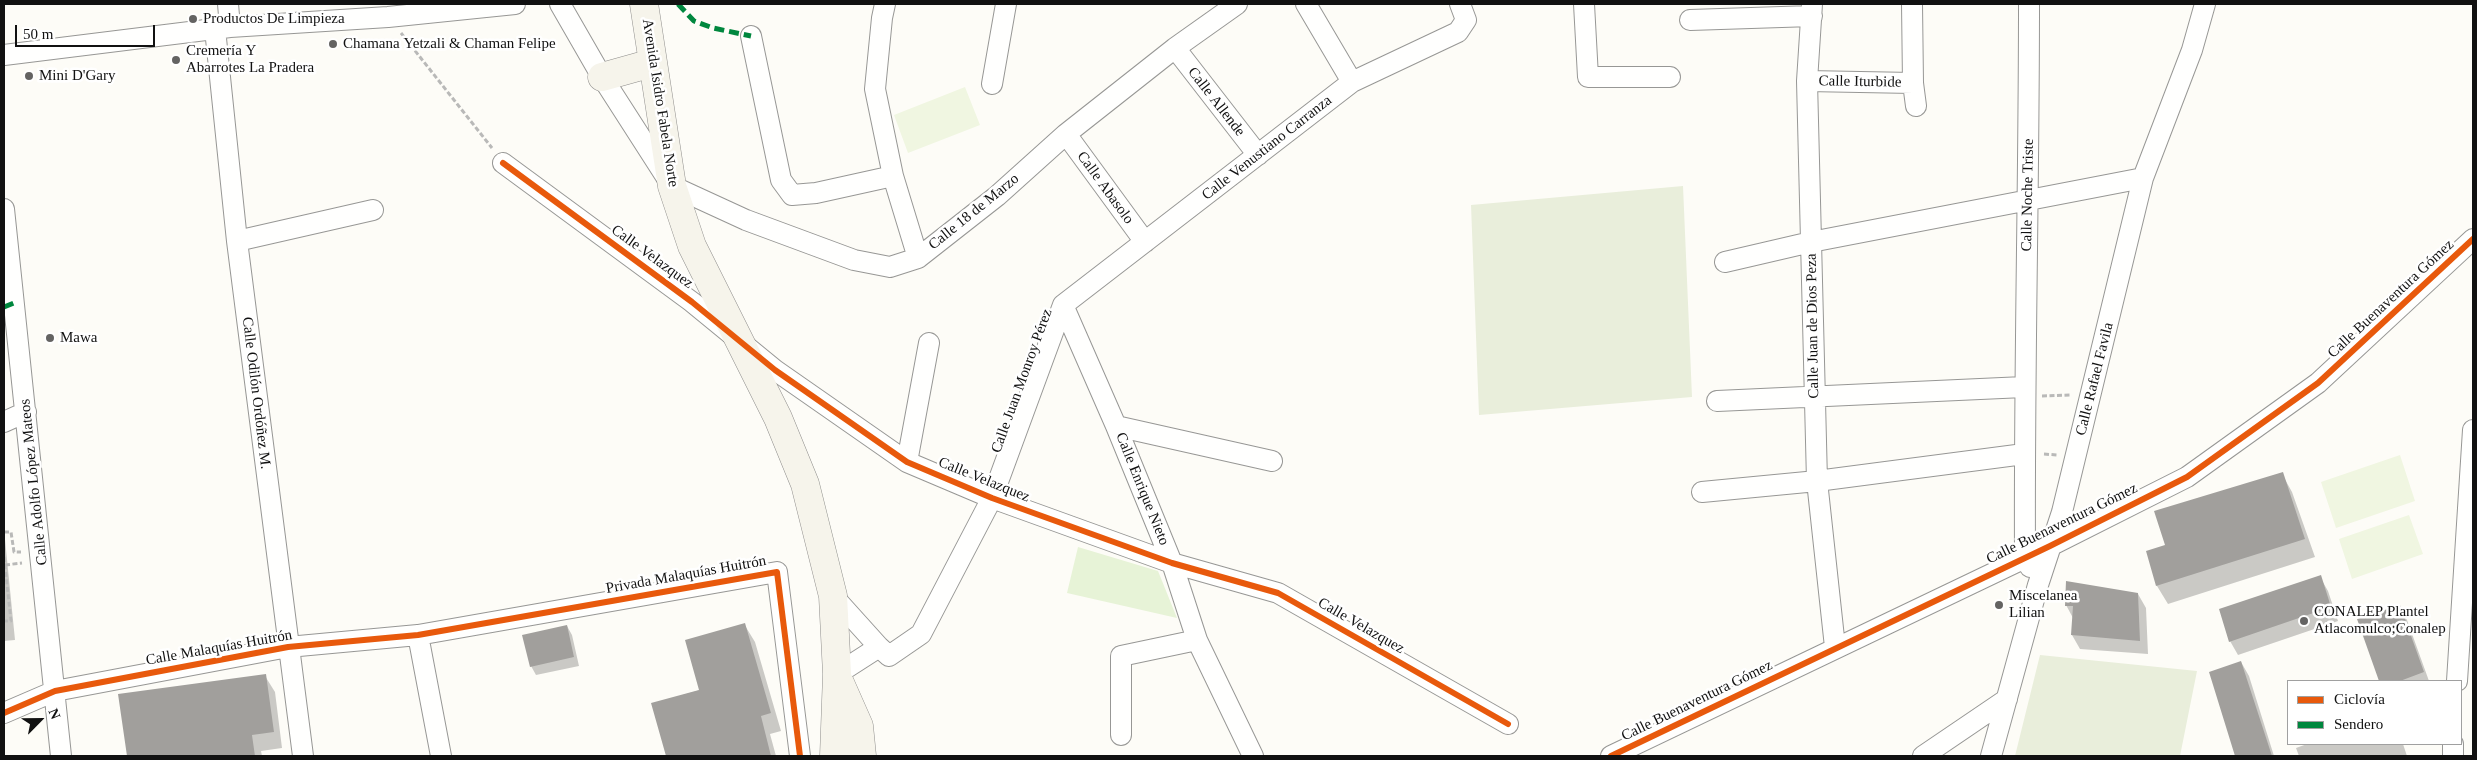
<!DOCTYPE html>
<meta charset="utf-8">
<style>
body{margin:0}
#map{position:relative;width:2477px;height:760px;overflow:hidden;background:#fdfcf7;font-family:Georgia,serif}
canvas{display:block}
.frame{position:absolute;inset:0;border:5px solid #111;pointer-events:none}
.legend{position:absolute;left:2287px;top:680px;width:175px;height:65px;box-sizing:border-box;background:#fff;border:1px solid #a0a0a0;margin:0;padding:6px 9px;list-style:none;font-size:15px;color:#111}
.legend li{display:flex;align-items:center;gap:10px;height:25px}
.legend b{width:25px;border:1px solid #a0a0a0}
.north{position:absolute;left:15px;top:695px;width:50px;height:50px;-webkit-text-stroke:4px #fff;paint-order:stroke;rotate:67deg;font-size:14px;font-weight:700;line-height:20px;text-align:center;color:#111}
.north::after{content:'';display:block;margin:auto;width:18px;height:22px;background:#111;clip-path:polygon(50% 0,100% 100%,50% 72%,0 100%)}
.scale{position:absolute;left:15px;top:25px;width:140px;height:22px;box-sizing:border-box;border:2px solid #111;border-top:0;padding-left:6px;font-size:15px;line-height:18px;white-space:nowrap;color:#111;-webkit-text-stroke:4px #fff;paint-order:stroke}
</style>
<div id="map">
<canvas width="2477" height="760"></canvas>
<div class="frame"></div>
<ul class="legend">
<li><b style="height:6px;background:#e8590c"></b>Ciclovía</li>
<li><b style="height:6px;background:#00873e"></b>Sendero</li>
</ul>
<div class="north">N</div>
<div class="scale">50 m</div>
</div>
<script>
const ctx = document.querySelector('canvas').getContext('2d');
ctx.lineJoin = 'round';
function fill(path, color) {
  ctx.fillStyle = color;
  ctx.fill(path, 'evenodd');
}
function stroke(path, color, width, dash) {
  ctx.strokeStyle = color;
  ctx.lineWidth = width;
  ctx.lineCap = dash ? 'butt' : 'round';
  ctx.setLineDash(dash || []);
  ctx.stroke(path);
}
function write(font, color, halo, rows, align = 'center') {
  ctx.font = font + ' Georgia,serif';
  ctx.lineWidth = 5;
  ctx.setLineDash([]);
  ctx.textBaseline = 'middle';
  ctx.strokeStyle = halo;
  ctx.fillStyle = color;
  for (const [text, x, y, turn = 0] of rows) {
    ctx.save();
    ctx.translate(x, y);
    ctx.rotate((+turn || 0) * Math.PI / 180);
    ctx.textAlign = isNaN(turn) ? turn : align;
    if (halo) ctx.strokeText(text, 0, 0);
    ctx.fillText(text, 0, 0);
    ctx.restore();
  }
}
const green = new Path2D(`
 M1078 547 1158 571 1177 618 1067 593Z`);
const cemetery = new Path2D(`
 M1683 186 1692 397 1479 415 1471 205Z
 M2040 655 2197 671 2180 756H2015Z`);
const pitch = new Path2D(`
 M965 87 980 125 908 153 894 115Z
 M2400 455 2415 501 2336 528 2321 482Z
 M2409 515 2423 554 2352 579 2339 539Z`);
const shadow = new Path2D(`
 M2282 474 2292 492 2315 557 2168 604 2157 586 2148 552 2167 546Z
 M4 529 15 640 4 641Z
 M2320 577 2328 591 2338 621 2238 655 2230 641Z
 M2138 594 2146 608 2148 654 2080 649 2072 635 2073 618 2066 605Z
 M2399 607 2407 620 2429 681H2381L2359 620Z
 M744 624 755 642 781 731 770 734 776 756H667L652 704 700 690Z
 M567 626 572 635 579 666 536 675 531 666Z
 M2241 662 2249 676 2274 756H2237L2211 673Z
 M265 676 275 692 282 748 261 751 262 756H128L120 695Z
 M2307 744H2403L2407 756H2299L2296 748Z`);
const building = new Path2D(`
 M2283 472 2305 539 2156 586 2146 551 2165 545 2154 511Z
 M2321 575 2331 607 2229 642 2219 609Z
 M2066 581 2138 593 2140 641 2071 635 2073 606H2065Z
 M2400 605 2424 672 2400 681H2379L2357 619Z
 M745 623 771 713 761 716 771 756H666L651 703 699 690 685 640Z
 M567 625 574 657 530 667 522 635Z
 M2241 661 2272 756H2235L2209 672Z
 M266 674 274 732 252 735 255 756H127L118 694Z`);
const path = new Path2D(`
 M401 33 492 148
 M2042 396 2071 395
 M2044 454 2057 455
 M4 532H11L14 552H21
 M4 557 11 621H4
 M5 565 22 563`);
const street = new Path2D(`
 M228 4 230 27
 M560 4 602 77 672 186 746 220 854 260 890 267 918 258 997 196 1066 134 1175 48 1237 4
 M885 4 882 18 875 89 893 176 918 258
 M1306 4 1352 82
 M1584 4 1588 77H1670
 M1812 4 1807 81 1817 481 1835 647
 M1912 4 1913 83 1916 106
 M2029 4C2029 188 2024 372 2025 556L2030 567
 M1690 20 1812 16
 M215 29 237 241 303 756
 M751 36 781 180 792 195 816 193 893 176
 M1175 48 1258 155
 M4 55 230 27 388 17 515 4
 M1807 81 1913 83
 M992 84 1006 4
 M1066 134 1145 242
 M503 163 692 302 775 370 907 462 992 498 1172 563 1278 593 1508 724
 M4 209 61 756
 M237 241 373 210
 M1725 262 1811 242 2143 178
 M1063 305 1352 82 1458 32 1466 20 1460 4
 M1063 305 1116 426 1172 563 1197 640 1253 756
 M1717 401 2024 387
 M4 422 26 412
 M1116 426 1272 461
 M907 462 929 343
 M1702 492 1817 481 2024 454
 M833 596 879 647 889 656 921 634 992 498 1063 305
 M418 635 441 756
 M837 674 879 647
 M2457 681 2473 430
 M4 713 55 691 288 647 418 635 777 572 800 756
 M1121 735V656L1197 640
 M1611 756 2050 546 2187 477 2318 383 2473 239
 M1923 756 2007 699
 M1991 756 2038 585 2062 512 2143 178 2192 50 2205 4
 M2453 756V744`);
const secondary = new Path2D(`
 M644 4 672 186 692 246 778 418 805 484 833 596 837 674 834 756
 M602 77 652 63
 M840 683 859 726 862 756`);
const quiet = new Path2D(`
 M678 4 694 21 713 28 751 36
 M4 307 14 303`);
const cycleway = new Path2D(`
 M503 163 692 302 775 370 907 462 992 498 1172 563 1278 593 1508 724
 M4 713 55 691 288 647 418 635 777 572 800 756
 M1611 756 2050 546 2187 477 2318 383 2473 239`);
const markers = [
 [193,19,5,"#646362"],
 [333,44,5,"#646362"],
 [176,60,5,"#646362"],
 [29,76,5,"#646362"],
 [50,338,5,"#646362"],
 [1999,605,5,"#646362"],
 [2304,621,5,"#646362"]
];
const poiNames = [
 ["Productos De Limpieza",203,19],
 ["Chamana Yetzali & Chaman Felipe",343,44],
 ["Cremería Y",186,51],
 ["Abarrotes La Pradera",186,68],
 ["Mini D'Gary",39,76],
 ["Mawa",60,338],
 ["Miscelanea",2009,596],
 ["Lilian",2009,613],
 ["CONALEP Plantel",2314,612],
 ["Atlacomulco;Conalep",2314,629]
];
const streetNames = [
 ["Calle Iturbide",1860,82,1],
 ["Calle Allende",1216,102,52],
 ["Avenida Isidro Fabela Norte",660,103,81],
 ["Calle Venustiano Carranza",1267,148,-38],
 ["Calle Abasolo",1105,188,54],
 ["Calle Noche Triste",2028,195,-89],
 ["Calle 18 de Marzo",974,212,-39],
 ["Calle Velazquez",652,257,36],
 ["Calle Buenaventura Gómez",2391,299,-43],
 ["Calle Juan de Dios Peza",1813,326,-91],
 ["Calle Rafael Favila",2095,379,-76],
 ["Calle Juan Monroy Pérez",1022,381,-70],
 ["Calle Odilón Ordóñez M.",256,393,83],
 ["Calle Velazquez",984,480,22],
 ["Calle Adolfo López Mateos",34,482,-96],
 ["Calle Enrique Nieto",1142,489,68],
 ["Calle Buenaventura Gómez",2062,524,-26],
 ["Privada Malaquías Huitrón",686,575,-10],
 ["Calle Velazquez",1361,626,30],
 ["Calle Malaquías Huitrón",219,648,-10],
 ["Calle Buenaventura Gómez",1697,701,-26]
];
fill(green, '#e7f3d7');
fill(cemetery, '#e9eedb');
fill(pitch, '#f0f6e1');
fill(shadow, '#0003');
fill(building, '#a19f9c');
stroke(street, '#979795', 22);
stroke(secondary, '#8e8d8b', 29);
stroke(path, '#b9b9b8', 3, [5, 2.5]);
stroke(street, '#fffffe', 20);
stroke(secondary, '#f6f4eb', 28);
stroke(quiet, '#00873e', 5, [10, 5]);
stroke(cycleway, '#e8590c', 6);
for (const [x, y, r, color] of markers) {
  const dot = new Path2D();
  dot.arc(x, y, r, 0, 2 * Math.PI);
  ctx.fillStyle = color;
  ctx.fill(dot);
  stroke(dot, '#fff', 2);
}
write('15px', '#111', '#fff', poiNames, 'left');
write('15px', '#111', '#fff', streetNames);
</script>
